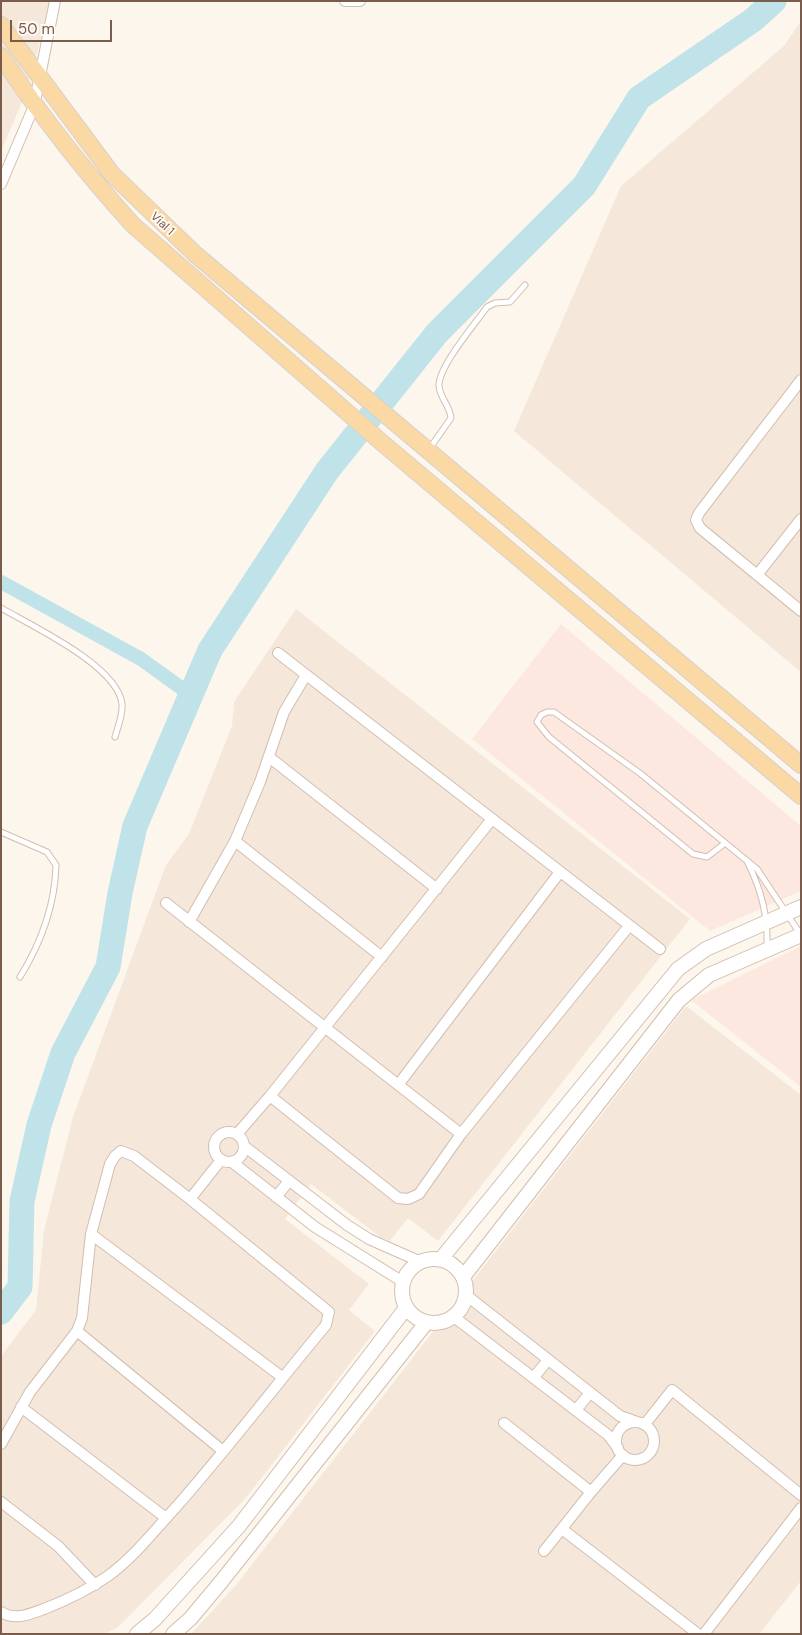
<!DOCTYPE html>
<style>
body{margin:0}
#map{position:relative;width:802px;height:1635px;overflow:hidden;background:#fdf6ec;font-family:"DM Sans",sans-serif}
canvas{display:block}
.frame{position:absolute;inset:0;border:2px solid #7a5c4d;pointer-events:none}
.scale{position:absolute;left:10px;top:20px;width:102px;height:22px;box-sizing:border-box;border:2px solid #7a5c4d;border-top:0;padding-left:6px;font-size:15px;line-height:18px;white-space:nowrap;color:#7a5c4d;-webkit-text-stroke:4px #fffaf3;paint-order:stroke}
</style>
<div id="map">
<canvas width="802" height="1635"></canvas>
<div class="frame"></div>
<div class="scale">50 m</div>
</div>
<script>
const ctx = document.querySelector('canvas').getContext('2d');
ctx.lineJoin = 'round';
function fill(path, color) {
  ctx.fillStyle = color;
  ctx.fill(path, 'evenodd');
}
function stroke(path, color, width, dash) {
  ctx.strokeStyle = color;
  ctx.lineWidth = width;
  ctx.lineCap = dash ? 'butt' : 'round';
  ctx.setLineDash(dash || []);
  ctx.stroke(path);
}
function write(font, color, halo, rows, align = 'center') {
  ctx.font = font + ' "DM Sans",sans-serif';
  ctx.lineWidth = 4;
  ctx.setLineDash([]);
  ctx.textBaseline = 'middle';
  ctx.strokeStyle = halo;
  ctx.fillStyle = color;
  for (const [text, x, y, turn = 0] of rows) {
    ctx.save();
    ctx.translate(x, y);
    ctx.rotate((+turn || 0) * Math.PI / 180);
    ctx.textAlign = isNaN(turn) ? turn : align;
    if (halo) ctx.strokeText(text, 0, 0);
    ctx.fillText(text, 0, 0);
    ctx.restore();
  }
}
const residential = new Path2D(`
 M1 1H52L23 100 1 151Z
 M801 21V672L514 431 621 186 784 46Z
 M296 609 690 919 438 1241 408 1218 390 1241 380 1237 311 1184 285 1219 369 1284 349 1310 375 1331 246 1498 117 1628 103 1634H1V1356L36 1310 44 1230 73 1117 166 865 189 834 232 726 234 702Z
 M686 1006 801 1095V1581L759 1634H191L236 1585Z`);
const commercial = new Path2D(`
 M561 624 801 826V891L710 931 472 739Z
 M801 946V1087L691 1000Z`);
const canal = new Path2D(`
 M1 582 141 659 191 695`);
const river = new Path2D(`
 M1 1312 20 1287 22 1201 39 1125 63 1053 108 967 120 893 135 826 210 650 327 471 437 333 584 186 639 98 753 20 774 1`);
const service = new Path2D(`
 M430 448 451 418C450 406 440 398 439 386 438 367 475 324 487 307L495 303 510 302 525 285
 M1 608C32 626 118 666 122 704 123 715 118 726 115 737
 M1 832 47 852 56 865C55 905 41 943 20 977
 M724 844 707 857 693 854 549 737 537 722 541 715 547 712H554L641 774 757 869 801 935
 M748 863C762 892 768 916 767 948`);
const minor = new Path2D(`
 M345 1H360
 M1 184 34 106 55 1
 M801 380 699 513 696 520 700 528 801 611
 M757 575 801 519
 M278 653 660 949
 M269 757 437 889
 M235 841 382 957
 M166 903 461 1134
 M189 922 235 841 260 782 284 712 306 675
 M398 1085 560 872
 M270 1096 398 1198 408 1199 419 1194 461 1134 629 926
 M214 1147a15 15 0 1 1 30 0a15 15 0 1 1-30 0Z
 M237 1134 270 1096 492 819
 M244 1146 347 1225 369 1239 421 1262
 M232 1162 315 1227 403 1282
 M276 1197 289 1181
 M190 1199 221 1160
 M91 1234 282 1377
 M466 1295 620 1416 637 1422
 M454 1317 608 1435 618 1448
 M77 1331 223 1451
 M534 1377 548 1360
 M21 1407 166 1518
 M576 1410 590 1393
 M616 1441a19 19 0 1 1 38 0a19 19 0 1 1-38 0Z
 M504 1423 591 1492 544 1551
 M645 1424 672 1390 801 1495
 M1 1444 30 1392 77 1331 82 1318 91 1234 110 1164 115 1156 121 1151 134 1156 190 1199 329 1312 326 1325C276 1385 229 1447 177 1506 155 1530 134 1557 108 1576 88 1590 67 1600 44 1609 30 1614 15 1621 1 1612
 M591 1492 623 1455
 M1 1502 58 1546 95 1585
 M562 1529 698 1634
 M704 1634 801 1508`);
const tertiary = new Path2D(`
 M402 1291a32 32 0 1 1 64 0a32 32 0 1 1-64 0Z
 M441 1259 678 969 706 949 801 907
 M463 1277 679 1000 709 975 801 935
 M137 1634 155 1619 239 1526 406 1308
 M173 1634 190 1619 221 1582 426 1323`);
const primary = new Path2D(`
 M1 25 112 174 195 254 801 765
 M1 56C41 116 85 172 133 225L380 441 801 796`);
const streetNames = [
 ["Vial 1",162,224,43]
];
fill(residential, '#f5e8da');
fill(commercial, '#fde8e0');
stroke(canal, '#bfe3e8', 14);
stroke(river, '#bfe3e8', 25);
stroke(service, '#d1beb0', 7);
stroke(minor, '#d1beb0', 12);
stroke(tertiary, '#d1beb0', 16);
stroke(primary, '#dad1cd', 18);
stroke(service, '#fff', 5);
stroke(minor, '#fff', 10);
stroke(tertiary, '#fff', 14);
stroke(primary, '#fbd9a5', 16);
write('12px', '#7a5c4d', '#fffaf3', streetNames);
</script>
